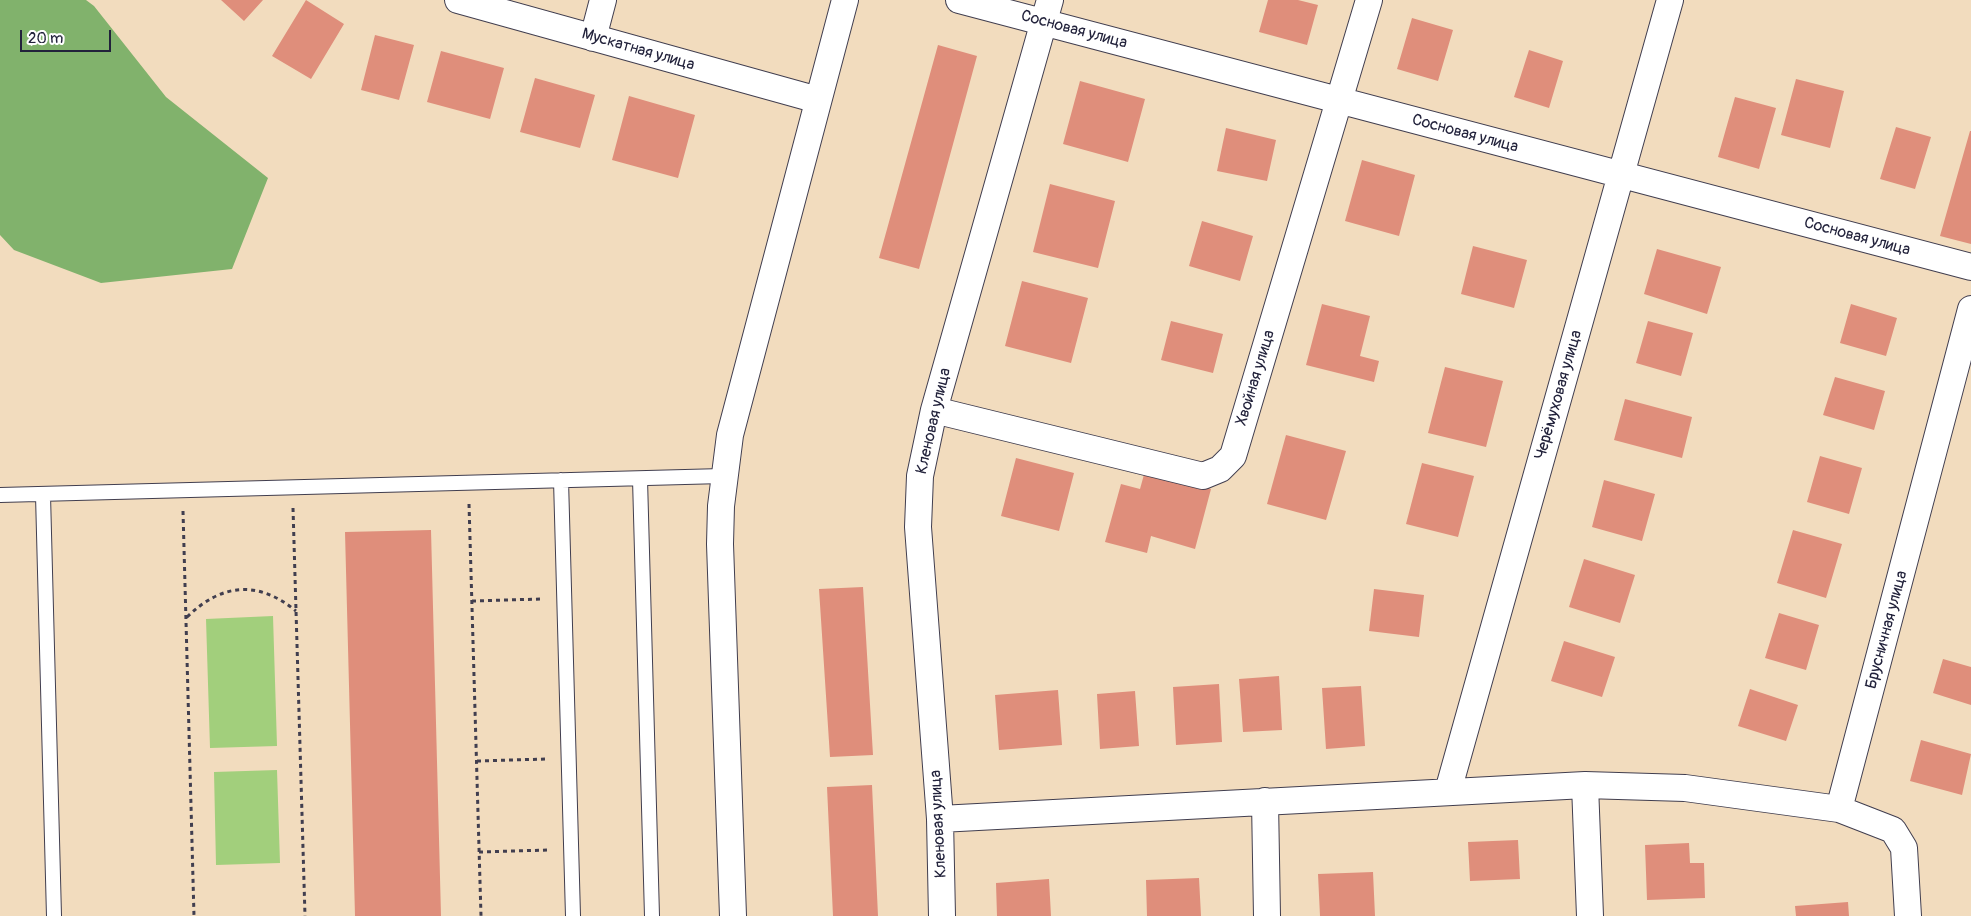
<!DOCTYPE html>
<meta charset="utf-8">
<style>
body{margin:0}
#map{position:relative;width:1971px;height:916px;overflow:hidden;background:#f2dcbe;font-family:Pangolin,sans-serif}
canvas{display:block}
.scale{position:absolute;left:20px;top:30px;width:91px;height:22px;box-sizing:border-box;border:2px solid #22223b;border-top:0;padding-left:6px;font-size:15px;line-height:18px;white-space:nowrap;color:#22223b;-webkit-text-stroke:4px #fff;paint-order:stroke}
</style>
<div id="map">
<canvas width="1971" height="916"></canvas>
<div class="scale">20 m</div>
</div>
<script>
const ctx = document.querySelector('canvas').getContext('2d');
ctx.lineJoin = 'round';
function fill(path, color) {
  ctx.fillStyle = color;
  ctx.fill(path, 'evenodd');
}
function stroke(path, color, width, dash) {
  ctx.strokeStyle = color;
  ctx.lineWidth = width;
  ctx.lineCap = dash ? 'butt' : 'round';
  ctx.setLineDash(dash || []);
  ctx.stroke(path);
}
function write(font, color, halo, rows, align = 'center') {
  ctx.font = font + ' Pangolin,sans-serif';
  ctx.lineWidth = 4;
  ctx.setLineDash([]);
  ctx.textBaseline = 'middle';
  ctx.strokeStyle = halo;
  ctx.fillStyle = color;
  for (const [text, x, y, turn = 0] of rows) {
    ctx.save();
    ctx.translate(x, y);
    ctx.rotate((+turn || 0) * Math.PI / 180);
    ctx.textAlign = isNaN(turn) ? turn : align;
    if (halo) ctx.strokeText(text, 0, 0);
    ctx.fillText(text, 0, 0);
    ctx.restore();
  }
}
const green = new Path2D(`
 M273 616 277 746 210 748 206 619Z
 M277 770 280 863 216 865 214 772Z`);
const forest = new Path2D(`
 M0 0H86L94 6 166 97 268 178 232 269 101 283 14 250 0 235Z`);
const building = new Path2D(`
 M221 0H263L244 21Z
 M306 0 344 24 311 79 272 56Z
 M1268 0H1298L1318 5 1307 45 1259 32Z
 M1412 18 1453 30 1438 81 1397 69Z
 M375 35 414 45 399 100 361 90Z
 M938 45 977 56 919 269 879 258Z
 M1529 50 1563 61 1549 108 1514 97Z
 M441 51 504 68 490 119 427 102Z
 M535 78 595 95 580 148 520 132Z
 M1796 79 1844 91 1830 148 1781 135Z
 M1080 81 1145 99 1128 162 1063 144Z
 M629 96 695 115 678 178 612 160Z
 M1735 97 1776 108 1759 169 1718 157Z
 M1896 127 1931 137 1915 189 1880 179Z
 M1226 128 1276 140 1267 181 1217 171Z
 M1970 131H1971V244L1940 236Z
 M1362 160 1415 175 1399 236 1345 221Z
 M1050 184 1115 201 1098 268 1033 252Z
 M1202 221 1253 236 1240 281 1189 266Z
 M1473 246 1527 260 1514 308 1461 294Z
 M1657 249 1721 267 1707 314 1644 294Z
 M1022 281 1088 298 1071 363 1005 346Z
 M1322 304 1370 316 1360 356 1379 361 1374 382 1306 365Z
 M1851 304 1897 318 1886 356 1840 343Z
 M1171 321 1223 334 1213 373 1161 360Z
 M1648 321 1693 333 1681 376 1636 363Z
 M1445 367 1503 381 1486 447 1428 433Z
 M1835 377 1885 391 1874 430 1823 415Z
 M1625 399 1692 417 1682 458 1614 440Z
 M1286 435 1346 451 1326 520 1267 504Z
 M1820 456 1862 468 1849 514 1807 502Z
 M1016 458 1074 473 1059 531 1001 516Z
 M1422 463 1474 476 1458 537 1406 524Z
 M1145 471 1211 489 1195 549 1151 536 1147 553 1105 542 1121 484 1140 489Z
 M1604 480 1655 494 1642 541 1592 527Z
 M431 530 441 916H355L345 532Z
 M1793 530 1842 544 1826 598 1777 583Z
 M1584 559 1635 575 1620 623 1569 607Z
 M863 587 873 755 830 757 819 589Z
 M1374 589 1424 595 1419 637 1369 631Z
 M1779 613 1819 625 1806 670 1765 658Z
 M1564 641 1615 657 1602 697 1551 681Z
 M1943 659 1971 667V705L1933 693Z
 M1279 676 1282 730 1243 732 1239 679Z
 M1219 684 1222 742 1176 745 1173 687Z
 M1361 686 1365 746 1326 749 1322 688Z
 M1750 689 1798 705 1786 741 1738 726Z
 M1058 690 1062 745 999 750 995 695Z
 M1135 691 1139 746 1100 749 1097 694Z
 M1921 740 1971 754 1962 795 1910 781Z
 M872 785 878 916H833L827 787Z
 M1518 840 1520 879 1470 881 1468 842Z
 M1689 843 1690 863H1704L1705 898 1647 900 1645 845Z
 M1373 872 1375 916H1320L1318 874Z
 M1199 878 1201 916H1147L1146 880Z
 M1049 879 1051 916H997L996 883Z
 M1848 902 1849 916H1796L1795 906Z`);
const path = new Path2D(`
 M469 504 481 916
 M293 508 305 916
 M183 511 194 916
 M472 601 541 599
 M187 617C222 583 258 580 296 611
 M477 761 546 759
 M479 852 548 850`);
const lane = new Path2D(`
 M640 479 652 916
 M561 480 573 916
 M0 495 723 476
 M43 495 54 916`);
const street = new Path2D(`
 M458 0 818 100
 M959 0 1971 267
 M593 38 603 0
 M934 410 1203 476 1220 469 1233 456 1369 0
 M1585 785 1590 916
 M1448 791 1670 0
 M1265 801 1267 916
 M940 819 1585 785 1685 788 1839 809
 M733 916 720 544 721 506 730 435 845 0
 M942 916 940 819 918 527 920 476 934 410 1050 0
 M1908 916 1904 848 1893 830 1839 809 1971 309`);
const streetNames = [
 ["Сосновая улица",1074,30,15],
 ["Мускатная улица",638,50,16],
 ["Сосновая улица",1465,134,15],
 ["Сосновая улица",1857,237,15],
 ["Хвойная улица",1256,378,-73],
 ["Черёмуховая улица",1559,395,-74],
 ["Кленовая улица",934,421,-77],
 ["Брусничная улица",1887,630,-75],
 ["Кленовая улица",939,824,-93]
];
fill(green, '#a2cf7c');
fill(forest, '#81b26c');
fill(building, '#df8e7b');
stroke(lane, '#413e4f', 16);
stroke(street, '#413e4f', 28);
stroke(path, '#413e4f', 3, [4, 4]);
stroke(lane, '#fff', 14);
stroke(street, '#fff', 26);
write('16px', '#22223b', '#fff', streetNames);
</script>
